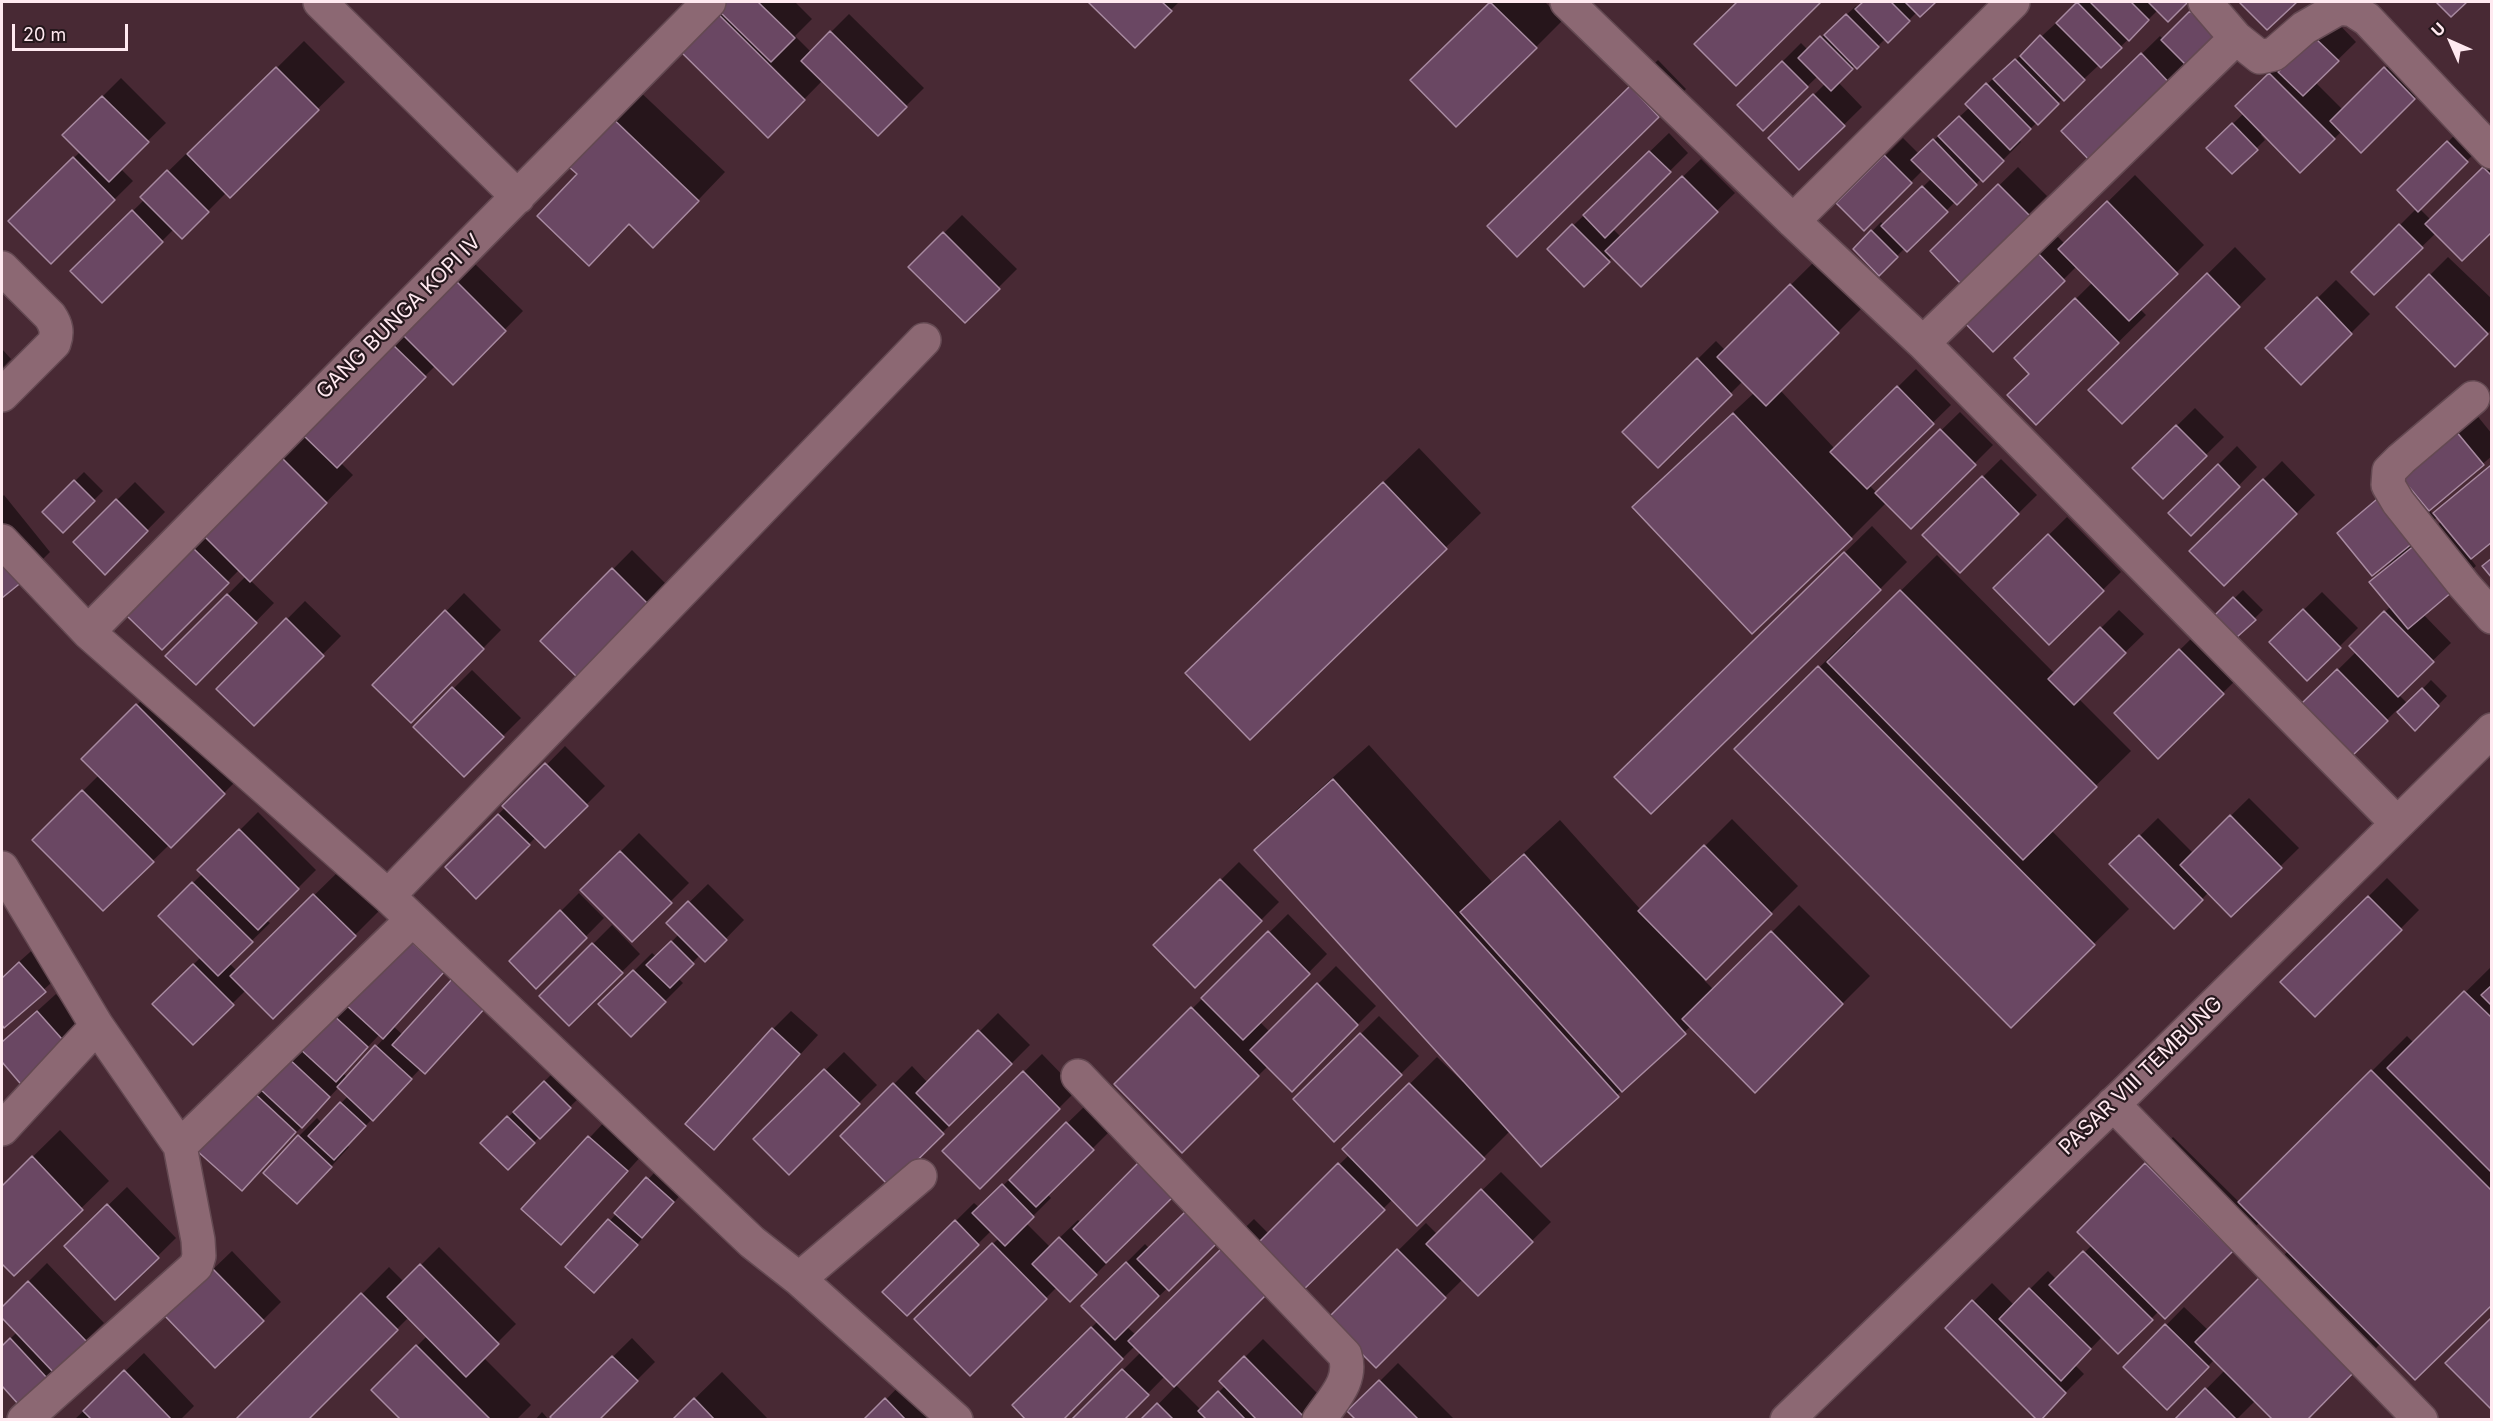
<!DOCTYPE html>
<style>
body{margin:0}
#map{position:relative;width:2493px;height:1421px;overflow:hidden;background:#482934;font-family:Inter,sans-serif}
canvas{display:block}
.frame{position:absolute;inset:0;border:3px solid #ffe9f0;pointer-events:none}
.north{position:absolute;left:2421px;top:12px;width:60px;height:60px;-webkit-text-stroke:4px #25171c;paint-order:stroke;rotate:315deg;font-size:16px;font-weight:700;line-height:24px;text-align:center;color:#ffe9f0}
.north::after{content:'';display:block;margin:auto;width:21px;height:27px;background:#ffe9f0;clip-path:polygon(50% 0,100% 100%,50% 72%,0 100%)}
.scale{position:absolute;left:12px;top:24px;width:116px;height:27px;box-sizing:border-box;border:3px solid #ffe9f0;border-top:0;padding-left:8px;font-size:18px;line-height:21px;white-space:nowrap;color:#ffe9f0;-webkit-text-stroke:4px #25171c;paint-order:stroke}
</style>
<div id="map">
<canvas width="2493" height="1421"></canvas>
<div class="frame"></div>
<div class="north">U</div>
<div class="scale">20 m</div>
</div>
<script>
const ctx = document.querySelector('canvas').getContext('2d');
ctx.lineJoin = 'round';
function fill(path, color) {
  ctx.fillStyle = color;
  ctx.fill(path, 'evenodd');
}
function stroke(path, color, width, dash) {
  ctx.strokeStyle = color;
  ctx.lineWidth = width;
  ctx.lineCap = dash ? 'butt' : 'round';
  ctx.setLineDash(dash || []);
  ctx.stroke(path);
}
function write(font, color, halo, rows, align = 'center') {
  ctx.font = font + ' Inter,sans-serif';
  ctx.lineWidth = 4.5;
  ctx.setLineDash([]);
  ctx.textBaseline = 'middle';
  ctx.strokeStyle = halo;
  ctx.fillStyle = color;
  for (const [text, x, y, turn = 0] of rows) {
    ctx.save();
    ctx.translate(x, y);
    ctx.rotate((+turn || 0) * Math.PI / 180);
    ctx.textAlign = isNaN(turn) ? turn : align;
    if (halo) ctx.strokeText(text, 0, 0);
    ctx.fillText(text, 0, 0);
    ctx.restore();
  }
}
const shadow = new Path2D(`
 M717 2H795L812 19 795 36 811 52 849 14 924 88 878 134 823 80 768 136 675 44Z
 M1090 2H1179L1135 45Z
 M1491 2H1545L1563 20 1536 47 1412 80Z
 M1739 2H1819L1736 84 1696 44Z
 M1865 2H1934L1920 15 1917 12 1888 41 1885 39 1857 67 1855 65 1838 82 1862 107 1800 168 1770 138 1825 84 1818 76 1763 129 1739 105 1801 43 1808 50 1856 6 1858 8Z
 M2079 2H2186L2168 20 2158 10 2101 66 2099 65 2019 139 2021 142 1983 180 1981 179 1957 203 1955 202 1907 250 1905 248 1879 274 1855 249 1881 222 1884 225 1932 178 1923 170 1864 229 1838 203 1903 138 1919 154 1970 107 1967 104 2006 66 2007 68Z
 M2241 2H2295L2267 28Z
 M2200 3 2193 70 2063 131 2160 36 2163 39Z
 M2334 19 2356 42 2315 82 2343 110 2404 50 2433 80 2361 150 2342 131 2301 171 2263 133 2261 135 2265 140 2232 172 2208 148 2244 113 2237 106 2289 55Z
 M304 41 345 82 230 195 227 192 182 237 174 229 102 301 72 271 144 200 142 197 187 153 189 155Z
 M1658 60 1686 89 1517 255 1516 199Z
 M121 78 166 123 120 168 133 181 51 262 10 221 81 151 64 135Z
 M634 86 725 172 680 219 579 174Z
 M2466 124 2485 143 2419 208 2431 220 2492 160V230L2436 233 2374 293 2353 272 2417 208 2399 190Z
 M1669 133 1688 153 1612 228 1621 237 1701 159 1735 193 1641 285 1613 256 1584 285 1549 249Z
 M2018 167 2047 196 1961 281 1932 251Z
 M2135 175 2204 245 2140 309 2146 315 2036 423 2031 374 2016 358 2093 282 2077 266 1993 350 1963 319 2052 231 2065 244Z
 M962 215 1017 269 965 321 910 267Z
 M2235 247 2266 279 2122 422 2090 390Z
 M2448 257 2492 299V329L2455 365 2398 307Z
 M1818 258 1865 305 1780 390 1835 449 1916 369 1951 405 1869 485 1877 493 1960 412 1993 445 1911 527 1887 502 1851 538 1669 472 1754 393 1743 381 1658 466 1624 432 1716 341 1725 350Z
 M473 262 523 311 453 382 436 365 340 462 353 475 250 580 274 603 196 683 167 656 246 576 240 569 162 648 129 616Z
 M2336 280 2370 314 2301 383 2267 348Z
 M2 349 11 359 2 368Z
 M2195 408 2224 437 2163 497 2134 468Z
 M2475 413 2492 434V456L2429 509 2433 515 2492 463V540L2470 558 2476 566 2423 614 2451 643 2398 694 2408 704 2431 680 2447 696 2415 729 2397 710 2352 754 2303 704 2356 652 2351 646 2391 606 2371 582 2394 559 2339 534ZM2438 516 2442 521 2415 543 2413 542Z
 M2237 446 2257 467 2191 534 2170 513Z
 M1419 448 1481 513 1250 738 1223 638Z
 M2001 459 2037 495 1960 571 1924 535Z
 M2282 461 2315 495 2224 584 2192 551Z
 M84 472 103 491 63 531 44 512Z
 M135 482 165 512 105 573 75 542Z
 M4 495 50 552 22 580 2 596V497Z
 M2067 517 2121 572 2049 643 1995 588Z
 M1872 526 1907 562 1880 589 1643 750Z
 M632 550 668 586 579 677 542 641Z
 M1937 555 2055 674 2119 610 2144 634 2078 698 2131 751 2051 830 2129 909 2011 1026 1737 749 1855 632 1857 634Z
 M2243 590 2263 610 2238 635 2217 615Z
 M2322 592 2358 628 2307 679 2271 642Z
 M464 593 501 630 411 721 374 685Z
 M305 601 341 636 254 724 218 689Z
 M2199 631 2241 675 2158 757 2116 713Z
 M472 670 521 718 464 775 415 727Z
 M164 678 251 766 171 846 169 845 103 909 34 840 99 775 83 759Z
 M1369 745 1492 882 1560 820 1641 910 1732 819 1798 886 1704 980 1714 990 1799 905 1870 976 1755 1091 1691 1026 1542 1165 1510 1131 1417 1224 1393 1199 1298 1293 1282 1277 1175 1384 1201 1410 1225 1386 1221 1381 1263 1339 1323 1399 1303 1420H1209L1205 1416 1202 1420H1143L1175 1387 1165 1376 1122 1420H1073L1141 1352 1135 1346 1060 1420 1014 1405 1098 1321 1083 1306 1145 1244 1150 1249 1204 1195 1234 1224 1127 1327 1136 1335 1254 1219 1269 1234 1349 1155 1344 1149 1437 1057 1463 1082 1465 1081 1256 850 1291 815Z
 M565 746 605 786 545 846 536 837 476 897 447 867Z
 M2249 798 2299 848 2231 915 2209 892 2174 927 2111 864 2158 818 2193 853Z
 M258 812 316 870 266 920 270 923 229 963 237 971 342 868 382 908 273 1017 246 990 193 1043 154 1004 201 957 160 916 203 873 200 870Z
 M639 833 689 883 632 940 582 890Z
 M1239 862 1279 902 1195 986 1155 945Z
 M2387 878 2419 910 2315 1015 2282 982Z
 M708 884 744 920 705 960 700 955 678 978 683 983 631 1035 601 1004 652 953 657 957 679 934 668 923Z
 M579 893 604 918 536 987 511 961Z
 M1288 914 1327 954 1260 1022 1270 1032 1336 966 1376 1006 1292 1090 1268 1066 1182 1151 1116 1084Z
 M612 925 640 954 569 1024 541 996Z
 M408 939 461 952 393 1026 403 1035 421 1068 347 1145 349 1147 315 1184 299 1136 317 1118 322 1123 348 1096 339 1087 260 1171 198 1150ZM380 1034 384 1038 348 1078 343 1073Z
 M38 945 63 972 4 1026 2 1023V977Z
 M2492 966V1302L2381 1343 2305 1420 2256 1400 2236 1420H2176L2225 1370 2215 1359 2167 1408 2125 1367 2184 1307 2209 1331 2289 1250 2260 1222 2165 1317 2159 1311 2118 1352 2102 1337 2075 1365 2084 1374 2039 1419 1947 1328 1992 1283 2014 1305 2048 1271 2057 1280 2092 1245 2079 1232 2173 1137 2240 1203 2407 1036 2414 1043Z
 M56 994 87 1029 25 1086 2 1060V1043Z
 M791 1011 818 1035 732 1129 773 1029Z
 M998 1013 1030 1045 890 1185 842 1136 912 1066 928 1083Z
 M1379 1016 1419 1056 1334 1140 1295 1099Z
 M844 1052 877 1085 789 1173 755 1139Z
 M1042 1054 1077 1090 980 1187 944 1151Z
 M563 1063 589 1088 508 1168 482 1143Z
 M1086 1105 1111 1130 1047 1194 1051 1198 1026 1223 1050 1247 1078 1220 1114 1256 1070 1300 1057 1287 970 1374 917 1319 999 1238 992 1230 907 1314 884 1292 974 1203 980 1208Z
 M608 1118 645 1152 579 1224 523 1209Z
 M60 1130 109 1181 14 1274 2 1261V1187Z
 M666 1160 691 1183 612 1273 567 1267Z
 M1501 1172 1551 1222 1478 1294 1463 1279 1376 1365 1329 1319 1426 1223 1437 1234Z
 M127 1187 176 1238 116 1297 66 1246Z
 M439 1247 516 1324 483 1357 531 1405 516 1420H403L373 1390 427 1336 409 1317 306 1420H237L389 1267 404 1282Z
 M232 1251 281 1302 263 1320 184 1297Z
 M47 1263 104 1323 19 1403 2 1384V1347L17 1332 2 1316V1308Z
 M632 1338 655 1362 597 1420 552 1417Z
 M144 1353 194 1406 180 1420H74Z
 M1398 1363 1455 1420H1358L1350 1411Z
 M722 1372 769 1420H673Z
 M904 1381 935 1412 928 1420H866Z
 M542 1412 549 1420H535Z`);
const building = new Path2D(`
 M718 2H758L795 38 771 62 714 6Z
 M1088 2H1162L1172 11 1135 48Z
 M1490 2 1537 48 1456 127 1410 80Z
 M1737 2H1821L1736 86 1694 44Z
 M1863 2H1891L1910 21 1888 43 1855 9Z
 M1905 2H1936L1920 17Z
 M2077 2 2122 48 2101 68 2056 23Z
 M2090 2H2131L2149 20 2129 41Z
 M2148 2H2188L2168 22Z
 M2239 2H2297L2267 30Z
 M2436 2H2467L2451 17Z
 M710 6 805 100 768 138 673 44Z
 M2190 11 2216 36 2186 65 2161 40Z
 M1846 14 1879 47 1857 69 1824 35Z
 M830 31 907 107 878 136 801 61Z
 M2040 35 2085 80 2064 101 2020 56Z
 M1820 36 1853 69 1831 91 1798 58Z
 M2314 37 2339 61 2303 96 2278 72Z
 M2141 53 2176 90 2097 168 2061 131Z
 M2015 59 2059 104 2038 125 1993 79Z
 M1782 61 1808 87 1763 131 1737 105Z
 M276 67 319 110 230 198 187 154Z
 M2384 67 2415 99 2361 153 2330 121Z
 M2269 73 2335 139 2300 173 2235 106Z
 M1986 83 2031 129 2010 150 1965 104Z
 M1630 86 1659 117 1517 257 1487 226Z
 M1813 94 1845 126 1799 170 1768 138Z
 M102 96 149 142 109 182 62 135Z
 M606 112 699 201 653 248 629 224 589 266 537 216 577 174 560 159Z
 M1959 116 2004 161 1983 182 1938 136Z
 M2232 123 2258 150 2232 174 2206 148Z
 M1933 139 1977 185 1957 205 1911 160Z
 M2447 141 2468 162 2418 212 2397 190Z
 M1649 151 1671 172 1605 238 1583 215Z
 M1884 155 1912 183 1864 231 1836 203Z
 M73 157 115 200 51 264 8 221Z
 M2483 167 2492 176V232L2462 261 2425 224Z
 M167 170 209 212 182 239 140 197Z
 M1682 176 1718 212 1641 287 1605 251Z
 M1998 184 2030 216 1961 284 1930 251Z
 M1922 186 1948 212 1907 252 1881 226Z
 M2107 201 2178 274 2129 321 2058 249Z
 M132 210 163 242 102 303 70 271Z
 M1572 224 1610 262 1584 287 1547 249Z
 M2399 224 2423 248 2374 295 2351 272Z
 M1871 230 1898 257 1879 276 1853 249Z
 M943 232 1000 289 965 323 908 267Z
 M2033 248 2065 281 1993 352 1961 319Z
 M2207 273 2240 307 2122 424 2088 390Z
 M2429 274 2488 334 2455 367 2396 307Z
 M454 279 506 331 453 385 401 333Z
 M1790 284 1839 333 1766 406 1717 357Z
 M2317 297 2352 334 2301 385 2265 348Z
 M2075 298 2119 343 2036 425 2007 395 2029 374 2014 358Z
 M390 342 426 377 337 468 301 433Z
 M1697 358 1732 395 1658 468 1622 432Z
 M1897 386 1934 424 1867 489 1830 452Z
 M1733 413 1852 539 1752 634 1632 507Z
 M2176 425 2207 456 2163 499 2132 468Z
 M1940 429 1976 465 1911 529 1875 493Z
 M2455 430 2484 465 2429 511 2400 476Z
 M280 456 327 503 250 582 203 535Z
 M2218 464 2240 487 2191 536 2168 513Z
 M2491 465 2492 542 2471 559 2433 513Z
 M1982 476 2019 514 1960 573 1922 535Z
 M2263 479 2297 514 2224 586 2189 551Z
 M74 480 95 501 63 533 42 512Z
 M1383 482 1447 549 1250 740 1185 673Z
 M2383 494 2419 538 2372 576 2337 533Z
 M116 499 148 531 105 575 73 542Z
 M2048 534 2104 591 2049 645 1993 588Z
 M2421 540 2459 586 2408 629 2369 582Z
 M193 548 229 583 162 650 127 616Z
 M1844 552 1881 590 1651 814 1614 777Z
 M2 553 23 581 2 598Z
 M2492 558V578L2482 566Z
 M612 568 650 606 579 679 540 641Z
 M1900 590 2097 787 2023 860 1827 662Z
 M227 594 257 623 196 685 165 656Z
 M2233 597 2256 620 2237 637 2215 615Z
 M2303 609 2341 648 2307 681 2269 642Z
 M445 610 484 649 411 723 372 685Z
 M2384 611 2434 662 2398 697 2349 646Z
 M286 618 324 656 254 726 216 689Z
 M2100 627 2126 653 2074 705 2048 679Z
 M2179 649 2224 694 2158 759 2114 713Z
 M1818 666 2095 945 2011 1028 1734 749Z
 M2337 669 2388 721 2352 756 2301 704Z
 M452 687 504 737 464 777 413 727Z
 M2422 688 2439 706 2415 731 2397 712Z
 M136 704 225 794 171 848 81 759Z
 M545 763 588 806 545 848 502 806Z
 M1333 779 1619 1097 1541 1167 1254 850Z
 M82 790 154 862 103 911 32 840Z
 M498 814 530 845 476 899 445 867Z
 M2230 815 2282 868 2231 917 2180 865Z
 M239 829 299 889 258 930 197 870Z
 M2139 835 2203 900 2174 929 2109 864Z
 M1704 845 1772 914 1706 980 1638 911Z
 M620 851 672 903 632 942 580 890Z
 M1524 854 1686 1034 1622 1092 1460 912Z
 M1220 879 1262 921 1195 988 1153 945Z
 M192 882 253 942 218 976 158 916Z
 M313 894 356 936 273 1019 230 976Z
 M2368 896 2402 930 2315 1017 2280 982Z
 M688 901 727 940 705 962 666 923Z
 M560 910 587 938 536 989 509 961Z
 M1268 931 1310 974 1243 1040 1201 998Z
 M1771 931 1843 1004 1755 1093 1682 1019Z
 M407 938 444 972 383 1039 345 1004Z
 M671 941 694 964 670 988 646 965Z
 M592 943 623 973 569 1026 539 996Z
 M19 962 46 992 4 1028 2 1025V978Z
 M193 964 234 1005 193 1045 152 1004Z
 M633 970 666 1002 631 1037 598 1004Z
 M453 978 486 1007 425 1074 392 1045Z
 M1317 983 1358 1025 1292 1092 1250 1050Z
 M2492 985V1006L2481 995Z
 M2464 991 2492 1018V1173L2387 1068Z
 M1191 1007 1259 1076 1182 1153 1114 1084Z
 M37 1011 70 1048 25 1089 2 1062V1042Z
 M331 1013 368 1047 336 1082 299 1048Z
 M772 1028 800 1054 714 1150 685 1124Z
 M978 1030 1012 1064 949 1126 916 1093Z
 M1360 1033 1402 1075 1334 1142 1293 1099Z
 M375 1045 412 1079 373 1121 337 1087Z
 M287 1057 330 1097 302 1128 259 1088Z
 M824 1069 860 1104 789 1175 753 1139Z
 M2371 1070 2492 1191V1305L2415 1380 2238 1202Z
 M1023 1071 1060 1109 980 1189 942 1151Z
 M544 1081 571 1108 540 1139 513 1112Z
 M893 1083 944 1134 890 1187 840 1136Z
 M1409 1083 1485 1159 1417 1226 1342 1149Z
 M251 1090 296 1132 242 1191 196 1150Z
 M340 1102 366 1126 334 1160 308 1136Z
 M507 1116 535 1143 508 1170 480 1143Z
 M1066 1122 1094 1150 1036 1207 1009 1180Z
 M298 1135 332 1167 297 1204 263 1173Z
 M588 1136 628 1171 561 1245 521 1209Z
 M32 1156 83 1210 14 1276 2 1264V1186Z
 M1142 1159 1177 1193 1106 1263 1073 1229Z
 M1338 1163 1385 1210 1298 1295 1252 1249Z
 M2145 1163 2233 1251 2165 1319 2077 1232Z
 M646 1177 674 1202 642 1238 614 1213Z
 M1002 1184 1034 1217 1005 1246 972 1213Z
 M1481 1189 1533 1242 1478 1296 1426 1244Z
 M107 1204 159 1258 115 1300 64 1246Z
 M1185 1212 1216 1244 1169 1291 1137 1259Z
 M608 1219 638 1245 594 1293 565 1267Z
 M955 1220 979 1245 907 1316 882 1292Z
 M1059 1237 1097 1275 1070 1302 1032 1264Z
 M992 1243 1047 1299 970 1376 914 1319Z
 M1225 1245 1271 1290 1174 1387 1128 1341Z
 M1397 1249 1446 1298 1376 1368 1327 1319Z
 M2083 1251 2153 1320 2118 1354 2049 1285Z
 M1126 1262 1159 1296 1115 1340 1081 1306Z
 M420 1264 499 1344 466 1377 387 1297Z
 M212 1268 264 1321 215 1368 164 1315Z
 M2267 1270 2362 1364 2307 1420H2273L2195 1342Z
 M28 1281 87 1342 55 1374 2 1318V1307Z
 M2029 1288 2091 1349 2061 1381 1999 1319Z
 M361 1293 398 1330 308 1420H235Z
 M1972 1300 2066 1393 2041 1420H2037L1945 1328Z
 M2492 1317V1410L2445 1363Z
 M2165 1324 2209 1367 2167 1410 2123 1367Z
 M1091 1327 1123 1359 1063 1420H1026L1012 1405Z
 M10 1338 47 1378 19 1405 2 1386V1346Z
 M416 1345 491 1420H401L371 1390Z
 M612 1356 638 1381 599 1420H553L550 1417Z
 M1244 1356 1306 1419 1257 1420 1219 1381Z
 M1122 1369 1149 1395 1124 1420H1071Z
 M124 1370 172 1420H92L83 1411Z
 M1379 1380 1419 1420H1356L1347 1411Z
 M2205 1388 2237 1420H2174Z
 M1218 1391 1246 1420H1207L1198 1411Z
 M694 1398 715 1420H672Z
 M885 1398 906 1420H863Z
 M1157 1403 1174 1420H1140Z`);
const minor = new Path2D(`
 M320 2 518 197
 M1567 2 1793 221 1923 343 2397 823
 M2205 2 2236 38 2260 57 2274 54 2304 28 2339 8 2353 10 2367 19 2492 152
 M1793 221 2013 2
 M2 268 50 316C56 325 58 332 54 343L2 395
 M1923 343 2236 38
 M2473 398 2401 459 2389 471 2388 485 2398 502 2464 585 2492 617
 M2 541 88 632 388 896 752 1242 799 1279 956 1420
 M88 632 709 2
 M2 868 97 1026 180 1146 198 1240 199 1256 196 1266 24 1420
 M388 896 924 340
 M1078 1076 1345 1355C1353 1381 1333 1399 1319 1420
 M2113 1104 2421 1420
 M2 1129 97 1026
 M180 1146 412 920
 M799 1279 920 1176
 M1787 1420 2126 1092 2492 730`);
const streetNames = [
 ["GANG BUNGA KOPI IV",399,317,-45],
 ["PASAR VIII TEMBUNG",2141,1076,-44]
];
fill(shadow, '#0007');
fill(building, '#6a4763');
stroke(building, '#a88aa1', 1.5);
stroke(minor, '#644952', 36);
stroke(minor, '#8c6873', 33);
write('21px', '#ffe9f0', '#25171c', streetNames);
</script>
